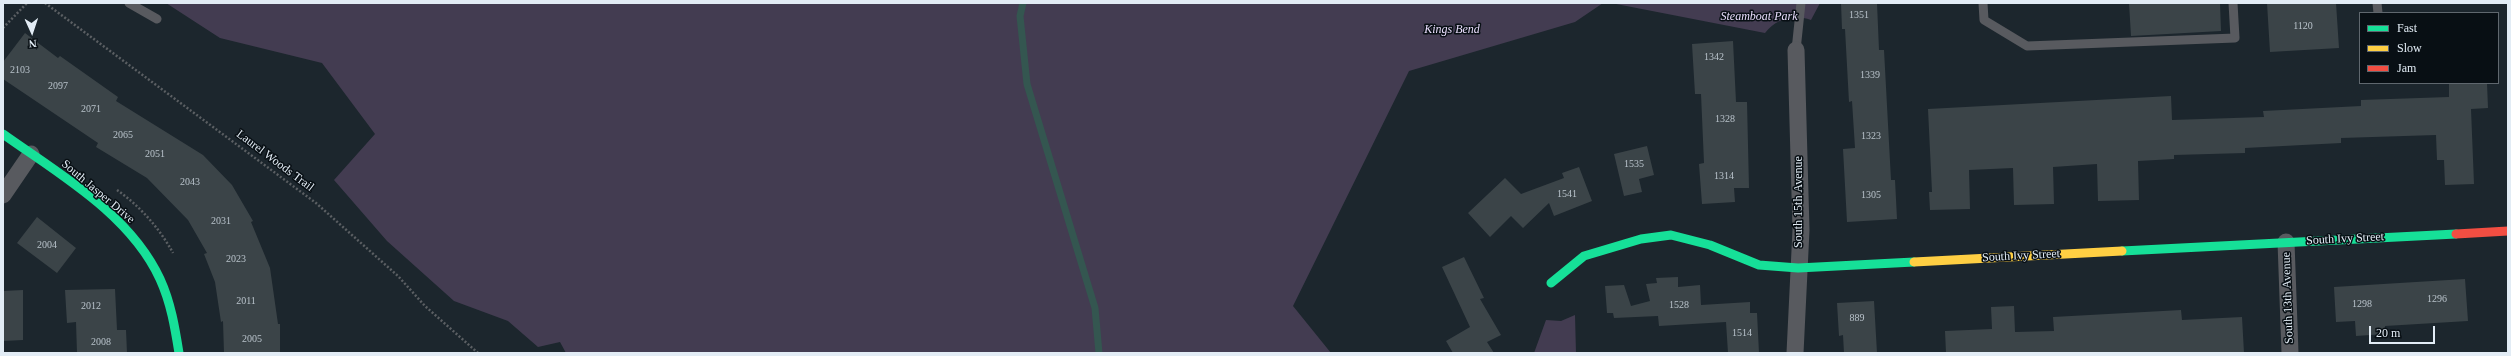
<!DOCTYPE html>
<style>
body{margin:0}
#map{position:relative;width:2511px;height:356px;overflow:hidden;background:#1c262d;font-family:Georgia,serif}
canvas{display:block}
.frame{position:absolute;inset:0;border:4px solid #e2ecf5;pointer-events:none}
.legend{position:absolute;left:2359px;top:12px;width:140px;height:72px;box-sizing:border-box;background:#080f14;border:1px solid #5f676e;margin:0;padding:5px 7px;list-style:none;font-size:12px;color:#e2ecf5}
.legend li{display:flex;align-items:center;gap:8px;height:20px}
.legend b{width:20px;border:1px solid #5f676e}
.north{position:absolute;left:12px;top:12px;width:40px;height:40px;-webkit-text-stroke:3px #080f14;paint-order:stroke;rotate:177deg;font-size:11px;font-weight:700;line-height:16px;text-align:center;color:#e2ecf5}
.north::after{content:'';display:block;margin:auto;width:14px;height:18px;background:#e2ecf5;clip-path:polygon(50% 0,100% 100%,50% 72%,0 100%)}
.scale{position:absolute;left:2369px;top:326px;width:66px;height:18px;box-sizing:border-box;border:2px solid #e2ecf5;border-top:0;padding-left:5px;font-size:12px;line-height:14px;white-space:nowrap;color:#e2ecf5;-webkit-text-stroke:3px #080f14;paint-order:stroke}
</style>
<div id="map">
<canvas width="2511" height="356"></canvas>
<div class="frame"></div>
<ul class="legend">
<li><b style="height:5px;background:#16e098"></b>Fast</li>
<li><b style="height:5px;background:#ffcf43"></b>Slow</li>
<li><b style="height:5px;background:#f24e42"></b>Jam</li>
</ul>
<div class="north">N</div>
<div class="scale">20 m</div>
</div>
<script>
const ctx = document.querySelector('canvas').getContext('2d');
ctx.lineJoin = 'round';
function fill(path, color) {
  ctx.fillStyle = color;
  ctx.fill(path, 'evenodd');
}
function stroke(path, color, width, dash) {
  ctx.strokeStyle = color;
  ctx.lineWidth = width;
  ctx.lineCap = dash ? 'butt' : 'round';
  ctx.setLineDash(dash || []);
  ctx.stroke(path);
}
function write(font, color, halo, rows, align = 'center') {
  ctx.font = font + ' Georgia,serif';
  ctx.lineWidth = 3;
  ctx.setLineDash([]);
  ctx.textBaseline = 'middle';
  ctx.strokeStyle = halo;
  ctx.fillStyle = color;
  for (const [text, x, y, turn = 0] of rows) {
    ctx.save();
    ctx.translate(x, y);
    ctx.rotate((+turn || 0) * Math.PI / 180);
    ctx.textAlign = isNaN(turn) ? turn : align;
    if (halo) ctx.strokeText(text, 0, 0);
    ctx.fillText(text, 0, 0);
    ctx.restore();
  }
}
const green = new Path2D(`
 M166 3H1603L1575 22 1409 71 1293 306 1331 353H566L560 342 538 347 508 321 454 301 387 241 334 180 375 134 322 63 220 38Z
 M1611 3H1820L1811 20C1794 14 1777 18 1765 33Z
 M1575 315 1576 353H1534L1546 320 1561 321Z`);
const stream = new Path2D(`
 M1023 3 1020 16 1027 84 1095 308 1099 353`);
const building = new Path2D(`
 M1841 3H1877L1879 50H1884L1891 180H1895L1897 219 1847 222 1843 149 1855 148 1852 101 1849 102 1845 29H1842Z
 M2129 3H2220L2221 31 2131 36Z
 M2267 3H2336L2339 48 2270 52Z
 M25 33 58 58 60 56 118 97 116 101 203 155 232 185 253 221 251 222 270 268 278 324H280V353H224L223 321 221 322 215 282 204 254 207 253 188 220 147 178 96 147 98 143 3 79V62Z
 M1733 41 1736 102H1747L1749 188H1734L1735 202 1702 204 1699 164 1704 163 1701 94H1695L1692 44Z
 M2487 83 2488 108 2471 109 2474 184 2445 185 2444 160H2437L2436 135 2341 138V143L2245 148V153L2174 155V159L2138 161 2139 200 2098 201 2097 164 2053 167 2054 204 2014 205 2013 168 1969 170 1970 209 1930 210 1929 192H1932L1928 109 2171 96 2172 120 2264 117 2263 111 2361 106V100L2449 97V84Z
 M1647 146 1654 175 1639 179 1642 192 1624 196 1614 154Z
 M1579 167 1592 201 1554 216 1549 203 1523 228 1511 216 1490 237 1468 213 1505 178 1521 194 1564 178 1562 173Z
 M37 217 76 248 57 273 17 243Z
 M1464 257 1484 298 1480 299 1501 335 1487 342 1494 353H1453L1446 341 1470 327 1442 267Z
 M1678 277V287L1700 285 1701 305 1750 302V313H1757L1759 353H1728L1726 322 1659 326 1658 316 1614 318 1613 313H1607L1605 286 1624 285 1631 306 1650 301 1646 284 1657 283 1656 278Z
 M2465 279 2468 321 2385 326V334L2356 336 2355 321 2336 322 2334 287Z
 M115 289 117 330H126L127 353H77L76 322 67 323 65 290Z
 M23 290V340L3 341V291Z
 M1874 301 1877 353H1844L1843 335 1839 336 1837 303Z
 M2014 306 2015 332 2054 331 2053 317 2181 310 2182 320 2242 317 2244 353H1946L1945 331 1992 329 1991 307Z`);
const path = new Path2D(`
 M45 3 316 203 398 276 425 306 478 353
 M3 28 27 3
 M117 190C140 206 160 229 173 253`);
const lane = new Path2D(`
 M129 3 157 19
 M1983 3 1984 20 2027 46 2235 38 2233 3
 M2377 3 2378 13
 M1796 50 1801 3`);
const street = new Path2D(`
 M3 195 31 154
 M2286 242 2290 353
 M1795 353 1801 230 1796 50`);
const fast = new Path2D(`
 M3 134C59 174 130 214 160 279 171 303 175 328 179 353
 M2122 251 2456 234
 M1551 283 1584 256 1641 239 1671 235 1710 245 1759 265 1798 268 1914 262`);
const slow = new Path2D(`
 M1914 262 2122 251`);
const jam = new Path2D(`
 M2456 234 2508 231`);
const numberNames = [
 ["1351",1859,15],
 ["1120",2303,26],
 ["1342",1714,57],
 ["2103",20,70],
 ["1339",1870,75],
 ["2097",58,86],
 ["2071",91,109],
 ["1328",1725,119],
 ["2065",123,135],
 ["1323",1871,136],
 ["2051",155,154],
 ["1535",1634,164],
 ["1314",1724,176],
 ["2043",190,182],
 ["1541",1567,194],
 ["1305",1871,195],
 ["2031",221,221],
 ["2004",47,245],
 ["2023",236,259],
 ["1296",2437,299],
 ["2011",246,301],
 ["1298",2362,304],
 ["1528",1679,305],
 ["2012",91,306],
 ["889",1857,318],
 ["1514",1742,333],
 ["2005",252,339],
 ["2008",101,342]
];
const parkNames = [
 ["Steamboat Park",1759,17],
 ["Kings Bend",1452,30]
];
const streetNames = [
 ["Laurel Woods Trail",275,161,37],
 ["South Jasper Drive",98,192,40],
 ["South 15th Avenue",1799,202,-90],
 ["South Ivy Street",2345,239,-3],
 ["South Ivy Street",2021,256,-3],
 ["South 13th Avenue",2288,298,-92]
];
fill(green, '#433c51');
stroke(stream, '#345650', 7);
fill(building, '#3b4448');
stroke(path, '#5b5f63', 2.5, [2, 2]);
stroke(lane, '#585a5f', 9);
stroke(street, '#585a5f', 17);
stroke(fast, '#16e098', 9);
stroke(slow, '#ffcf43', 9);
stroke(jam, '#f24e42', 9);
write('10px', '#b8c2ca', null, numberNames);
write('italic 12px', '#e9ddfc', '#080f14', parkNames);
write('12px', '#e2ecf5', '#080f14', streetNames);
</script>
